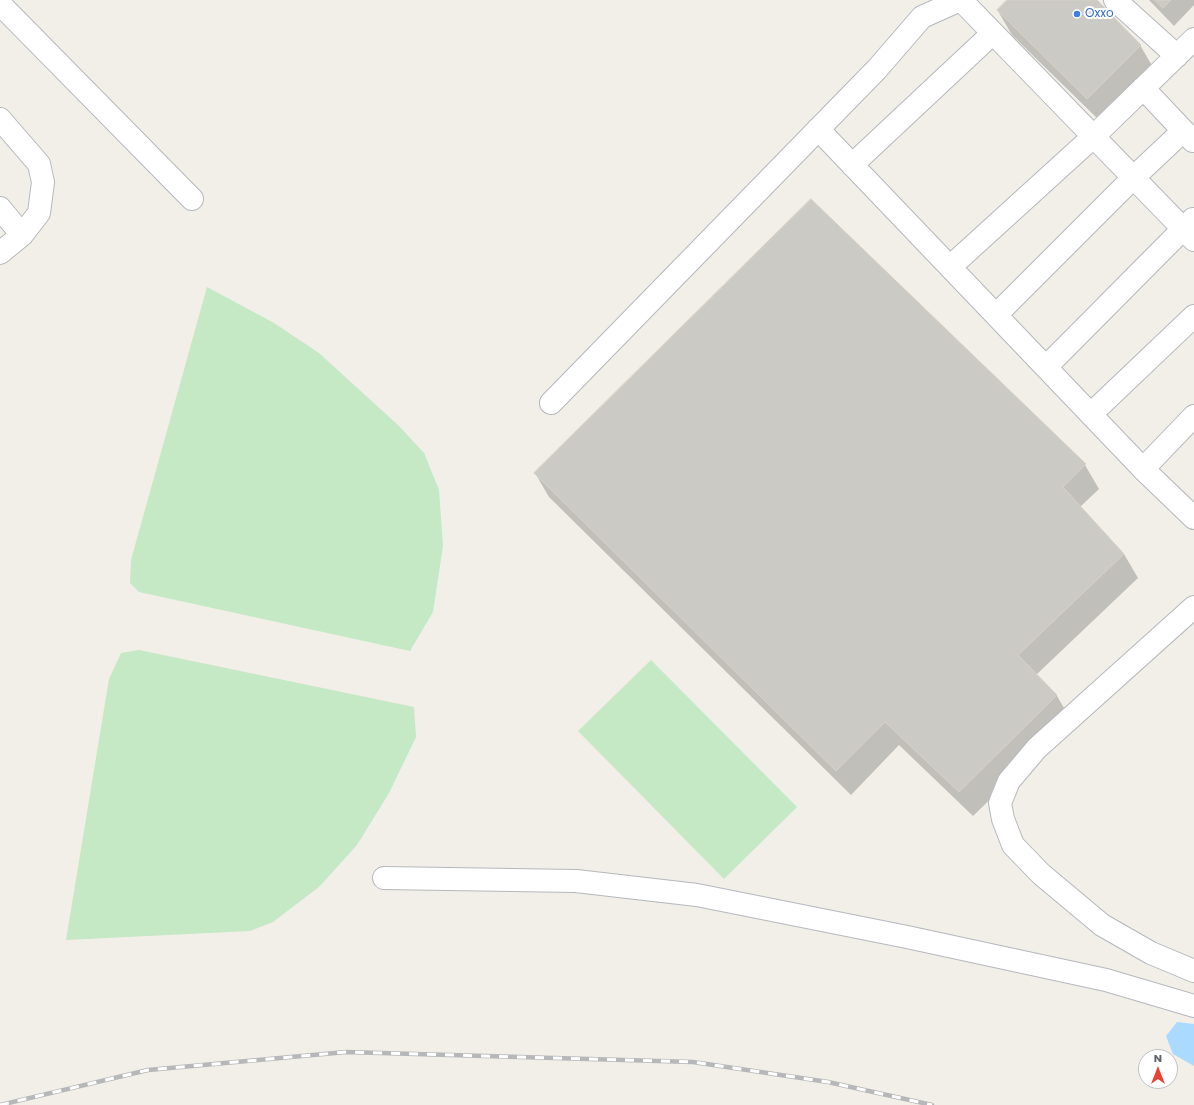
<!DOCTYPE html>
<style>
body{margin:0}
#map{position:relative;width:1194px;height:1105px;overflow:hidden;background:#f1efe8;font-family:Poppins,sans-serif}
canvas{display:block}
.north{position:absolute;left:1138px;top:1049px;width:40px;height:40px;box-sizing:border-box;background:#fff;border:1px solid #bfc1c3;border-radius:50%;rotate:0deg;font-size:11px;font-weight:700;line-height:16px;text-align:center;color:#5f6368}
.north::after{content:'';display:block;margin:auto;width:14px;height:18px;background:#ea4335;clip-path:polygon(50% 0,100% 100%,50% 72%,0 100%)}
</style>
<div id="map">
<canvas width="1194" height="1105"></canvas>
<div class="north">N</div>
</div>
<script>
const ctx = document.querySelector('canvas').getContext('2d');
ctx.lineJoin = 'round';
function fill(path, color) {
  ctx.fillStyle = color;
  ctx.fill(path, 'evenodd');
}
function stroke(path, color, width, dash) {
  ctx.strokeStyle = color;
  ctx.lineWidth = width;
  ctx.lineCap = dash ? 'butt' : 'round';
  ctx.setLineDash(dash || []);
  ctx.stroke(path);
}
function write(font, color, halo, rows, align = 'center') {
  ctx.font = font + ' Poppins,sans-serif';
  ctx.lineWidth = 4;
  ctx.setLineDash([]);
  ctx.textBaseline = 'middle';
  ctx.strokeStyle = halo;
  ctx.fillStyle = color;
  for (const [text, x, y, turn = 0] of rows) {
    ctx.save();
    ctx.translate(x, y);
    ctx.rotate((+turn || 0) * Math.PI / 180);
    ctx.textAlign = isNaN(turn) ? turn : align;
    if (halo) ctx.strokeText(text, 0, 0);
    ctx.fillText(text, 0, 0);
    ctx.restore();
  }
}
const green = new Path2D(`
 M207 287 274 323 319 353 399 426 424 453 439 490 443 546 433 612 410 651 139 592 130 583 131 560Z
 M139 650 414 707 416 737 389 793 357 845 319 887 273 922 250 931 66 940 109 679 121 653Z
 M651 660 797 807 724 879 578 731Z`);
const water = new Path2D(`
 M1177 1022 1194 1024V1066L1173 1054 1166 1036Z`);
const shadow = new Path2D(`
 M1009 0H1095L1140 45 1154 69 1102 123 1012 35 998 11Z
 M1149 0H1194V5L1174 26Z
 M811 200 1085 465 1099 489 1080 507 1124 554 1138 578 1036 675 1057 696 1071 720 973 816 899 745 851 795 549 497 535 473Z`);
const building = new Path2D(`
 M1007 0H1097L1141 45 1087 99 997 10Z
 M1155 0H1171L1163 8Z
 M811 199 1086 464 1063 487 1124 554 1018 655 1057 695 959 792 885 722 836 771 534 473Z`);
const minor = new Path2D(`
 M961 0 1194 240
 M1115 0 1177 56
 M0 4 192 199
 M1143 88 1193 141
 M0 119 39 164 43 182 39 213 22 235 0 253
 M818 129 1143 469 1194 518
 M852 165 993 33
 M0 208 22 235
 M950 267 1094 136 1194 39
 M996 315 1133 178 1183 131
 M1046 367 1193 219
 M551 403 877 69 922 17 960 0
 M1091 414 1194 316
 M1143 469 1194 416
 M1194 607 1037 748 1009 781 1000 803 1003 819 1013 845 1041 874 1102 925 1151 953 1194 971
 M384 878 576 881 697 895 907 937 1106 980 1194 1006`);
const rail = new Path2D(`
 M0 1105 148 1070 346 1052 693 1062 828 1082 932 1105`);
const markers = [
 [1077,14,4,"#3f7fe0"]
];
const shopNames = [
 ["Oxxo",1085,14]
];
fill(green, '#c5e8c5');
fill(water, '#aadaff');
fill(shadow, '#0003');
fill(building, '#cccac5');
stroke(building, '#d6d1c6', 1);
stroke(minor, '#b5b8bc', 24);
stroke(minor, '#fff', 22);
stroke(rail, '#b6b7b8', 4.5);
stroke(rail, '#fff', 3, [9]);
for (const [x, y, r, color] of markers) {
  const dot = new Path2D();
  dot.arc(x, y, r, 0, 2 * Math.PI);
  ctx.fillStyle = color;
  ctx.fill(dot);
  stroke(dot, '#fff', 1.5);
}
write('12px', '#366cbe', '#fff', shopNames, 'left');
</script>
